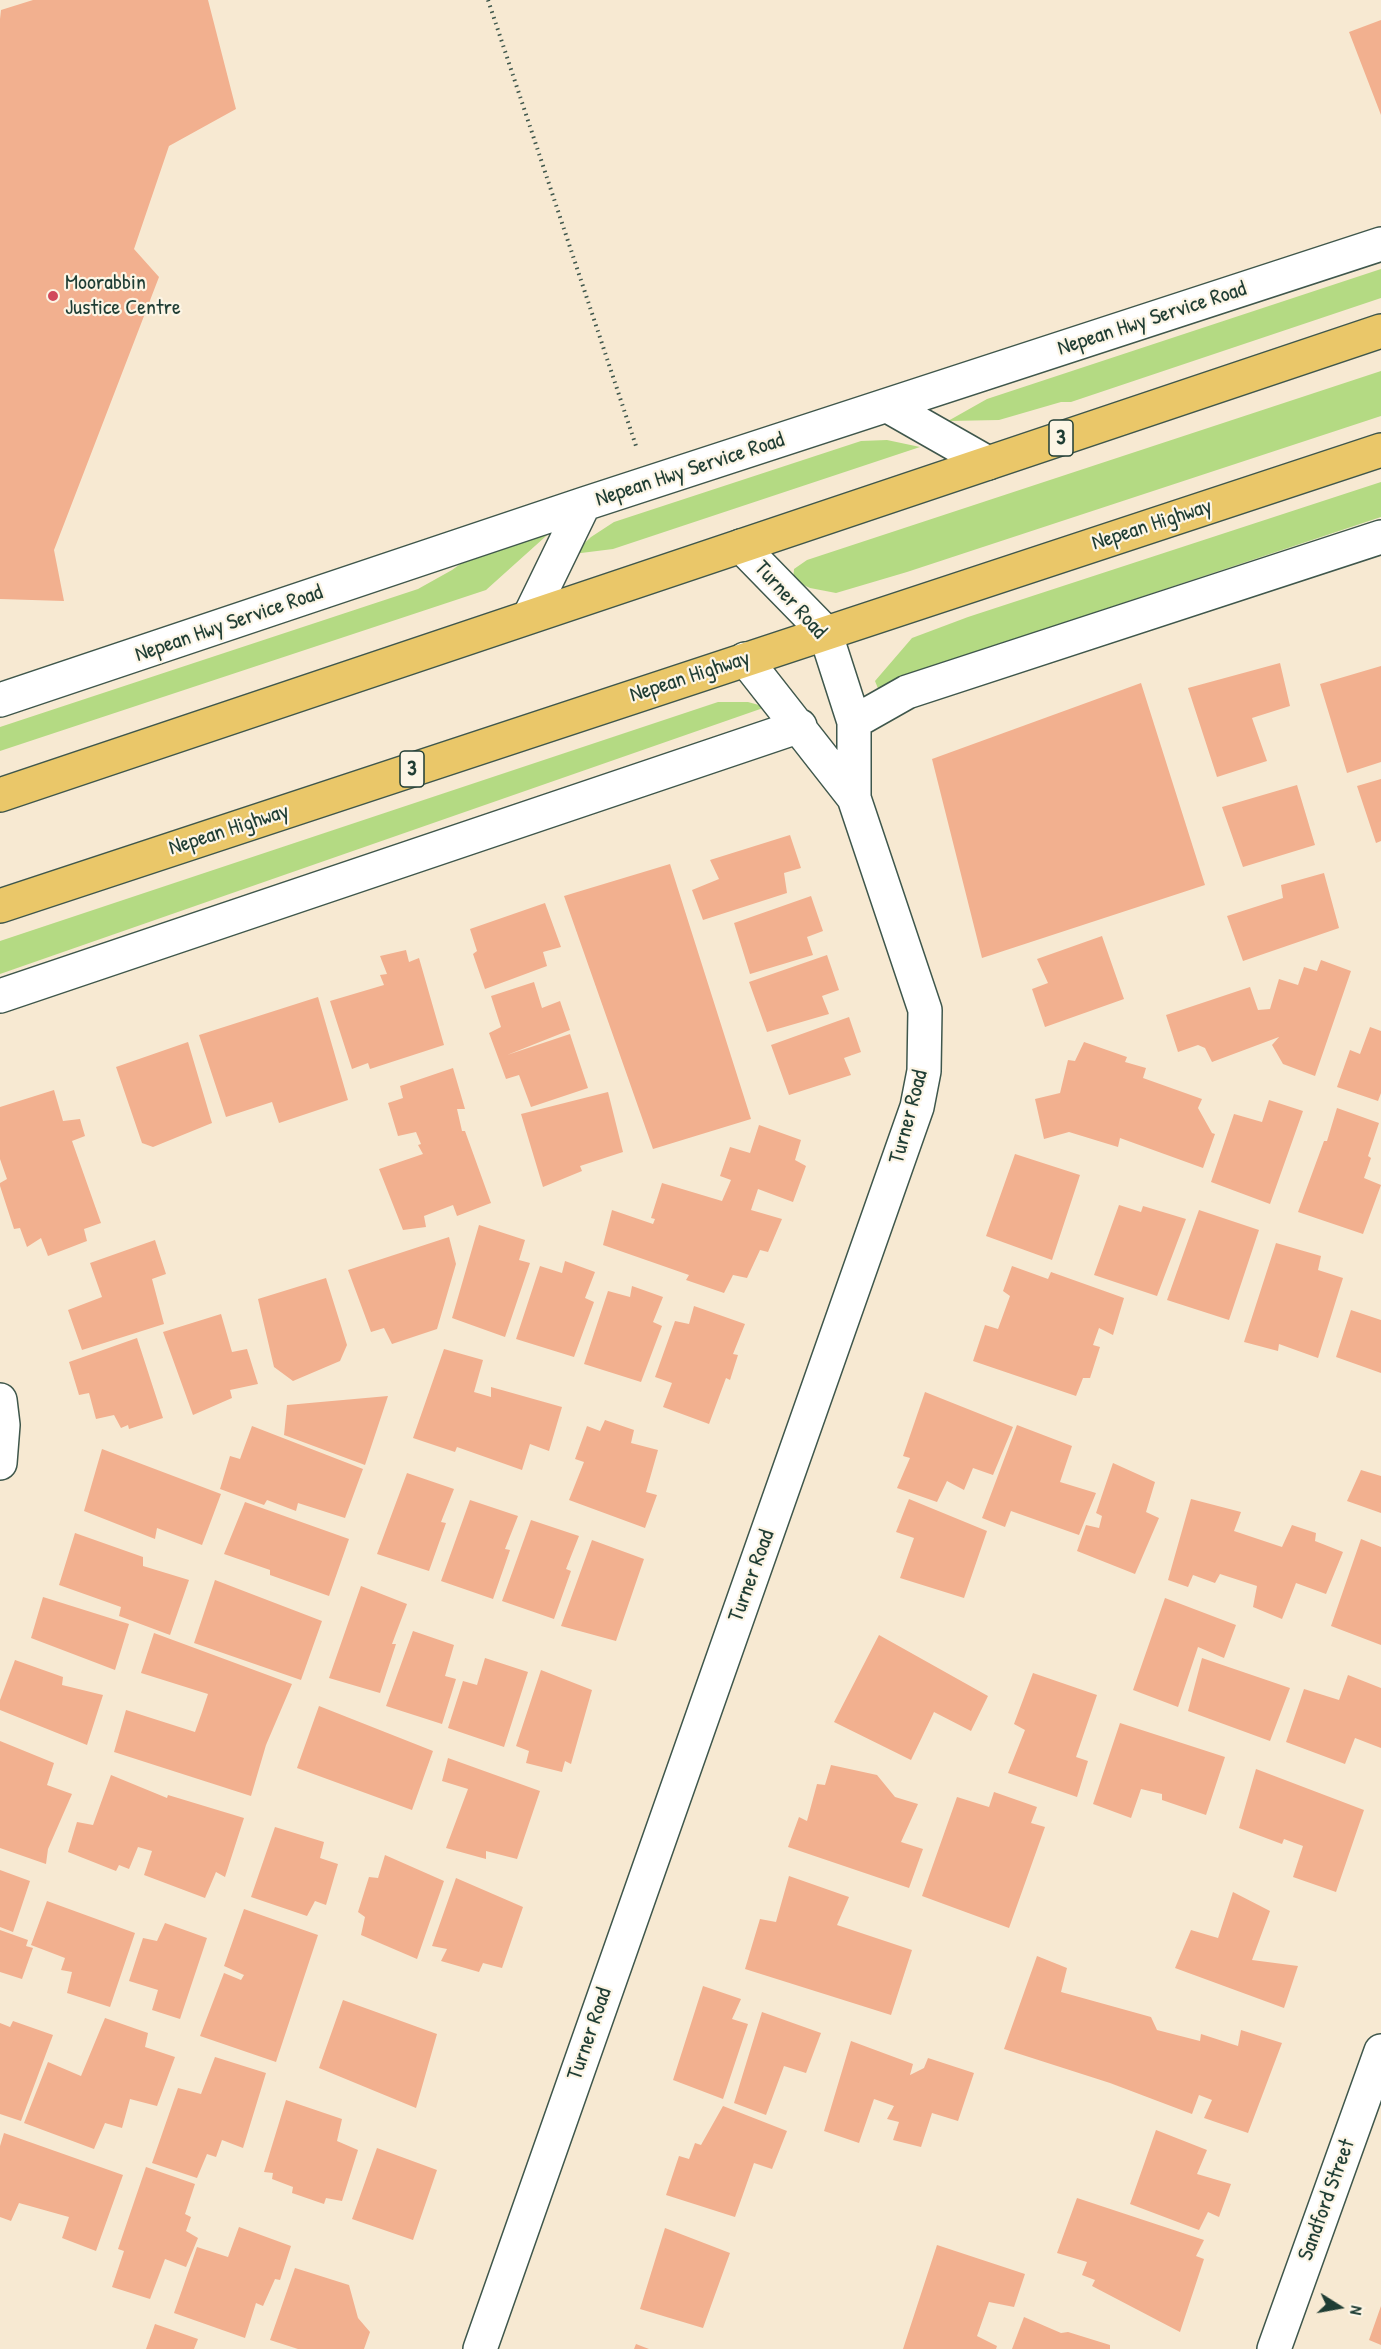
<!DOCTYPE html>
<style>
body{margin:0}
#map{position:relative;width:1381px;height:2349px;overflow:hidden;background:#f7e9d2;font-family:"Patrick Hand",sans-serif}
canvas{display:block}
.north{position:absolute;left:1309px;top:2277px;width:60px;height:60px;-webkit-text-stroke:4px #fcf5e5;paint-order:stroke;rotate:101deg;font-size:16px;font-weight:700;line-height:24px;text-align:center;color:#1f3d34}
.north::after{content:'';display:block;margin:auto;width:21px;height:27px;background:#1f3d34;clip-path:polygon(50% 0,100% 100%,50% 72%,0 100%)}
</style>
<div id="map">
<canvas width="1381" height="2349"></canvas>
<div class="north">N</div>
</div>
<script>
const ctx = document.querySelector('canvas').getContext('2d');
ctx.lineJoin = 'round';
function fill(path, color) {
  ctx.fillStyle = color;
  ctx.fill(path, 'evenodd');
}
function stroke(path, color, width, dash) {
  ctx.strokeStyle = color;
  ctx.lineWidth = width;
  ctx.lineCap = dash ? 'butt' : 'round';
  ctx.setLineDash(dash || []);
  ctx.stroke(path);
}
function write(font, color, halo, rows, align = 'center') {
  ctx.font = font + ' "Patrick Hand",sans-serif';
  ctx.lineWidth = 4.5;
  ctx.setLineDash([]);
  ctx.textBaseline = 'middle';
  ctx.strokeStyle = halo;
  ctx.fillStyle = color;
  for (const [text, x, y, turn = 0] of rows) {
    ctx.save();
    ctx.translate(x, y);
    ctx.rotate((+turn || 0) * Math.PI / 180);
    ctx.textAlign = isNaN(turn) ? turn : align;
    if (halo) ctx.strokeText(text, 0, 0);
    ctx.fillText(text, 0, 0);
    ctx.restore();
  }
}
const green = new Path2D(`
 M1381 269V298L1071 402H1061L999 420 948 421 987 399Z
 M1381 371V416L907 572 836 593 810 588 793 580 794 569 807 560Z
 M887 440 920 447 613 549 573 554 591 537 614 522 861 441Z
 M1381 482V517L910 674 879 691 875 681 912 638 968 617Z
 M555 528 486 590 0 751V727L418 589 452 570 477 552Z
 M718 702H748L766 707 0 974V941Z`);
const building = new Path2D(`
 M33 0H208L236 109 169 146 134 249 159 277 54 550 64 601 0 599V19L1 10Z
 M1381 20V115L1349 32Z
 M1280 663 1290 706 1252 718 1267 761 1217 777 1188 688Z
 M1381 666V762L1347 773 1320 684Z
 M1141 683 1205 885 982 958 932 759Z
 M1381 779V841L1376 843 1357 786Z
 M1297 785 1315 845 1243 867 1222 807Z
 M790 835 801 868 784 873 787 893 703 920 692 890 719 879 710 860Z
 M670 864 751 1119 653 1149 564 896Z
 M1324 873 1339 928 1243 961 1227 916 1283 898 1281 885Z
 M811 896 823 931 807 937 813 955 750 974 734 923Z
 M545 903 561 947 543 952 547 966 485 989 473 954 477 951 470 929Z
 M1102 936 1124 999 1045 1027 1032 989 1048 983 1037 959Z
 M406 950 409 962 419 958 444 1045 370 1069 368 1063 352 1069 330 1001 384 985 380 975 387 974 380 956Z
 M827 955 839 990 822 996 829 1014 767 1032 749 982Z
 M1321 960 1351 971 1315 1076 1283 1064 1272 1045 1279 1037 1212 1062 1205 1048 1198 1045 1178 1052 1166 1015 1250 987 1258 1010 1270 1009 1279 979 1298 985 1304 967 1317 971Z
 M534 982 542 1008 560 1001 570 1030 507 1055 570 1034 588 1088 531 1107 519 1075 506 1079 489 1033 501 1027 491 996Z
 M318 997 348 1100 279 1123 272 1102 226 1117 199 1035Z
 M849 1017 861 1052 844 1058 851 1075 789 1095 771 1045Z
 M1370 1027 1381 1031V1093L1378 1101 1337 1087 1350 1050 1360 1054Z
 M188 1042 212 1123 153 1147 142 1143 116 1067Z
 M1084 1042 1127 1057 1125 1062 1146 1068 1143 1078 1202 1099 1198 1108 1212 1133 1215 1134 1203 1168 1120 1138 1118 1147 1069 1132 1044 1139 1035 1099 1060 1093 1068 1060 1075 1061Z
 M453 1068 465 1109H457L462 1131H465L491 1203 457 1216 453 1205 424 1216 426 1227 403 1230 379 1169 423 1154 418 1145 421 1144 416 1132 398 1136 388 1103 403 1098 400 1086Z
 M54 1090 63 1121 80 1119 85 1136 72 1141 101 1223 84 1229 87 1241 48 1256 41 1238 27 1247 20 1228 14 1229 0 1186V1183L7 1179 0 1159V1107Z
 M608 1092 623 1152 580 1166 582 1171 543 1187 521 1114Z
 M1269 1100 1303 1111 1270 1204 1211 1182 1234 1114 1262 1122Z
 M1337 1108 1379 1123 1368 1156 1371 1158 1364 1178 1381 1185 1363 1234 1298 1212 1324 1141H1327Z
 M759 1125 801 1140 795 1160 806 1166 793 1202 758 1189 751 1210 782 1219 768 1252 760 1250 747 1278 733 1275 724 1293 686 1280 689 1275 603 1245 612 1210 653 1224 655 1219 651 1218 662 1183 722 1201 731 1180 720 1176 730 1147 750 1153Z
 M1015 1154 1080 1175 1052 1260 986 1236Z
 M1119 1205 1141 1212 1143 1206 1186 1219 1157 1296 1094 1275Z
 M1199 1210 1259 1230 1229 1320 1167 1300Z
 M479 1225 525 1240 519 1260 530 1263 505 1337 452 1318Z
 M449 1237 456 1264 437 1329 392 1344 384 1328 371 1332 348 1270Z
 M155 1240 166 1274 152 1279 164 1324 82 1350 68 1310 102 1297 90 1263Z
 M1276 1243 1321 1256 1318 1270 1343 1278 1318 1358 1279 1344 1278 1351 1244 1342Z
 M565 1261 595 1272 585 1298 594 1302 574 1357 516 1339 540 1266 562 1273Z
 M1012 1266 1048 1279 1051 1272 1124 1298 1113 1335 1099 1328 1093 1345 1100 1347 1090 1378H1083L1076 1396 973 1361 985 1325 998 1329 1010 1296 1003 1291Z
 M326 1278 347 1345 340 1361 293 1381 274 1367 258 1299Z
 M632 1286 663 1297 653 1322 662 1326 641 1382 584 1364 608 1291 630 1297Z
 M694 1306 745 1324 733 1354 738 1355 730 1380 726 1378 709 1424 663 1407 672 1383 655 1377 675 1321 689 1324Z
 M1351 1310 1381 1320V1373L1336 1357Z
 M221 1314 232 1352 247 1349 258 1384 230 1390 232 1398 193 1415 163 1332Z
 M137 1338 163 1418 129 1429 128 1425 121 1428 114 1415 96 1419 89 1393 79 1395 69 1362Z
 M444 1349 483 1360 474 1392 491 1397V1387L562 1407 549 1451 530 1444 522 1470 457 1447 455 1452 413 1438Z
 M925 1392 1013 1427 993 1475 973 1468 964 1490 947 1481 937 1502 897 1488 910 1458 903 1456Z
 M388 1396 365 1465 284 1435 287 1405Z
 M605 1420 634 1430 631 1443 658 1450 646 1492 657 1495 645 1528 569 1500 584 1462 575 1459 587 1426 600 1431Z
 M1017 1425 1072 1446 1060 1482 1096 1493 1079 1535 1011 1511 1005 1527 982 1518Z
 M252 1426 363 1469 345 1518 298 1503 296 1511 267 1500 264 1505 220 1489 230 1456 240 1459Z
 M102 1449 221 1494 202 1545 157 1528 155 1539 84 1511Z
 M1113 1463 1155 1482 1146 1512 1159 1518 1135 1574 1077 1551 1086 1525 1099 1528 1102 1516 1096 1513Z
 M1361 1470 1381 1476V1513L1347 1501Z
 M407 1473 454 1489 441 1522 446 1523 429 1571 377 1554Z
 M909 1499 987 1531 964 1598 900 1578 914 1538 896 1532Z
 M1191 1499 1241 1512 1234 1531 1282 1547 1292 1525 1316 1533 1315 1541 1343 1552 1326 1594 1296 1583 1282 1619 1253 1607 1257 1586 1220 1574 1215 1583 1193 1575 1188 1587 1168 1580Z
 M470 1500 518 1516 505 1549 510 1550 493 1599 441 1581Z
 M245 1502 349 1539 329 1596 270 1575V1570L224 1554Z
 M531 1520 579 1536 566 1569 571 1571 554 1619 502 1601Z
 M75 1533 143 1557V1566L189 1580 170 1635 119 1616 121 1607 59 1585Z
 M1361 1539 1381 1547V1645L1331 1626Z
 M592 1540 644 1559 616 1641 561 1626Z
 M215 1580 322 1621 301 1680 194 1643Z
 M361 1586 407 1604 392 1644H396L380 1693 329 1678Z
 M43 1597 129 1624 115 1670 31 1638Z
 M1165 1598 1236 1625 1224 1658 1198 1647 1178 1707 1133 1690Z
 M413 1631 454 1645 445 1676 456 1679 442 1724 386 1706Z
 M154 1633 292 1684 266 1745 251 1796 114 1752 126 1710 195 1732 201 1715 208 1694 141 1673Z
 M879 1635 988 1696 971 1731 934 1712 911 1760 834 1722Z
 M485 1658 528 1672 504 1747 448 1728 463 1681 477 1685Z
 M1202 1658 1290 1688 1270 1741 1188 1711Z
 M15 1660 63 1677 62 1685 103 1695 87 1745 0 1710V1700Z
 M541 1670 592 1690 571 1764 565 1761 562 1772 526 1763 529 1751 516 1746Z
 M1033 1673 1097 1695 1076 1757 1088 1761 1077 1797 1008 1773 1025 1730 1014 1724Z
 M1348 1675 1381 1688V1748L1355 1738 1345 1764 1286 1742 1304 1689 1339 1700Z
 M319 1706 433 1751 412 1810 297 1768Z
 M1120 1723 1225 1757 1206 1815 1162 1800V1794L1141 1789 1131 1818 1093 1804Z
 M0 1741 54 1763 47 1785 72 1794 48 1849 46 1864 0 1848Z
 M448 1758 540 1791 517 1859 486 1851V1859L446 1848 468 1789 442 1781Z
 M831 1765 877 1775 895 1797 918 1804 901 1842 923 1849 909 1888 788 1847 799 1817 807 1821 817 1784 825 1785Z
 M1256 1769 1364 1810 1336 1892 1293 1877 1303 1846 1284 1839 1282 1844 1239 1828Z
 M111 1775 167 1798 168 1795 244 1818 225 1877 216 1872 205 1898 144 1875 152 1851 138 1847 129 1869 119 1865 116 1871 68 1852 77 1822 93 1825Z
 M994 1792 1037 1807 1031 1823 1045 1827 1009 1928 922 1896 957 1797 989 1807Z
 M275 1827 324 1842 320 1858 338 1864 326 1905 315 1901 307 1916 251 1897Z
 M385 1855 444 1881 417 1959 361 1935 365 1917 358 1912 369 1877 378 1878Z
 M0 1870 30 1881 13 1932 0 1927Z
 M789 1876 849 1897 837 1925 912 1950 891 2015 745 1969 760 1919 776 1922Z
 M456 1878 523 1907 502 1968 483 1963 479 1972 441 1961 447 1949 432 1946Z
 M1233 1892 1270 1911 1252 1960 1298 1966 1284 2008 1175 1968 1191 1930 1218 1938Z
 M47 1901 135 1933 110 2007 67 1993 72 1972 61 1970 65 1958 31 1945Z
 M244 1909 318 1935 276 2062 200 2036 224 1973 241 1980 244 1975 224 1966Z
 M165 1923 207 1938 180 2019 152 2010 158 1990 129 1981 143 1938 157 1941Z
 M0 1930 28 1940 26 1946 33 1948 22 1979 0 1972Z
 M1037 1956 1067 1968 1061 1992 1151 2017 1157 2030 1200 2041 1201 2034 1238 2046 1241 2030 1282 2043 1248 2133 1204 2118 1212 2100 1199 2095 1192 2114 1110 2083 1004 2049Z
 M703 1986 741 1999 732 2019 748 2024 723 2099 673 2080Z
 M343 2000 437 2034 416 2108 319 2068Z
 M762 2012 821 2033 806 2073 784 2066 766 2115 734 2103Z
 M105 2018 148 2033 145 2047 175 2057 157 2106 130 2099 122 2128 105 2123 94 2149 24 2123 48 2062 81 2076Z
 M13 2021 53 2035 21 2121 0 2114V2023L10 2027Z
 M851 2041 913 2064 910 2075 924 2068 928 2058 974 2073 958 2121 932 2113 921 2147 893 2140 899 2122 887 2119 894 2106 874 2099 859 2143 824 2131Z
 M215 2057 266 2073 243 2148 222 2140 216 2157 207 2154 197 2178 152 2163 178 2088 201 2094Z
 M286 2100 342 2119 337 2141 358 2150 342 2201 326 2198 324 2204 292 2193 293 2187 272 2179 273 2173 264 2172Z
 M723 2106 787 2131 772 2169 754 2163 735 2217 666 2195 679 2156 689 2159 695 2143 701 2145Z
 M1156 2130 1207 2150 1197 2174 1231 2184 1219 2217 1208 2212 1199 2230 1130 2204Z
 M4 2133 123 2175 96 2251 62 2238 69 2217 19 2203 11 2221 0 2217V2146Z
 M377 2148 437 2170 413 2240 352 2219Z
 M146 2167 195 2184 185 2214 191 2217 186 2231 198 2238 186 2267 165 2259 150 2299 112 2287 124 2251 118 2249Z
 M1077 2198 1204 2240 1196 2256 1204 2259 1180 2332 1092 2286 1095 2280 1082 2275 1087 2262 1057 2253Z
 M239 2227 291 2246 280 2280 275 2279 263 2306 256 2303 245 2338 174 2313 197 2247 228 2257Z
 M665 2228 730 2253 703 2328 640 2309Z
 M937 2245 1025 2274 1014 2307 989 2302 977 2336 997 2346 996 2349H903Z
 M295 2268 349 2285 358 2318 370 2332 364 2349H298L270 2340Z
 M1381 2306V2345L1369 2340Z
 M1024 2317 1061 2333 1068 2332 1110 2345V2349H1012Z
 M155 2324 198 2339 194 2349H146Z
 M636 2344 649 2349H634Z`);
const path = new Path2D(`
 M488 0 636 446`);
const street = new Path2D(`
 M888 406 988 463
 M530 615 584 504
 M745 659 854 798
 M0 700 584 504 1381 244
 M854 722 907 692 1381 537
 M0 996 800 726
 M0 1400 3 1425 0 1463
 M480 2349 917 1107 924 1071 925 1010 854 798V722L825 632 741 546
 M1274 2349 1381 2051`);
const highway = new Path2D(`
 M0 795 1381 331
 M0 906 1381 450`);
const markers = [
 [53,296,6,"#d1495b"]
];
const shields = [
 [1061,438,24],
 [412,769,24]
];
const shieldNames = [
 ["3",1061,438],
 ["3",412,769]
];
const poiNames = [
 ["Moorabbin",65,283],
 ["Justice Centre",65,308]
];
const streetNames = [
 ["Nepean Hwy Service Road",1152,319,-18],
 ["Nepean Hwy Service Road",690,470,-18],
 ["Nepean Highway",1152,525,-18],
 ["Turner Road",790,600,48],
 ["Nepean Hwy Service Road",229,624,-19],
 ["Nepean Highway",690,677,-18],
 ["Nepean Highway",229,830,-18],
 ["Turner Road",909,1117,-75],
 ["Turner Road",752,1576,-70],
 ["Turner Road",590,2034,-71],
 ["Sandford Street",1327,2200,-70]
];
fill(green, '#b4da83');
fill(building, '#f2b08f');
stroke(street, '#3f574c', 36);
stroke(highway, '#3f574c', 36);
stroke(path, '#3f574c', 4, [1.5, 4.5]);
stroke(street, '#fff', 33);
stroke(highway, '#eac769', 33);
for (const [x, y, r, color] of markers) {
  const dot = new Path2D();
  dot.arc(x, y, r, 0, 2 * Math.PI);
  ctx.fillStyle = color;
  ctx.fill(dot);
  stroke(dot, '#fcf5e5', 2);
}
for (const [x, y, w] of shields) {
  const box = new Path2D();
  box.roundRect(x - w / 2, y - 18, w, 36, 4.5);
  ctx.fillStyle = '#fcf5e5';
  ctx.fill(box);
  stroke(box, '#1f3d34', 1.5);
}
write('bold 21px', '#1f3d34', null, shieldNames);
write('22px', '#1f3d34', '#fcf5e5', poiNames, 'left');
write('22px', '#1f3d34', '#fcf5e5', streetNames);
</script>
